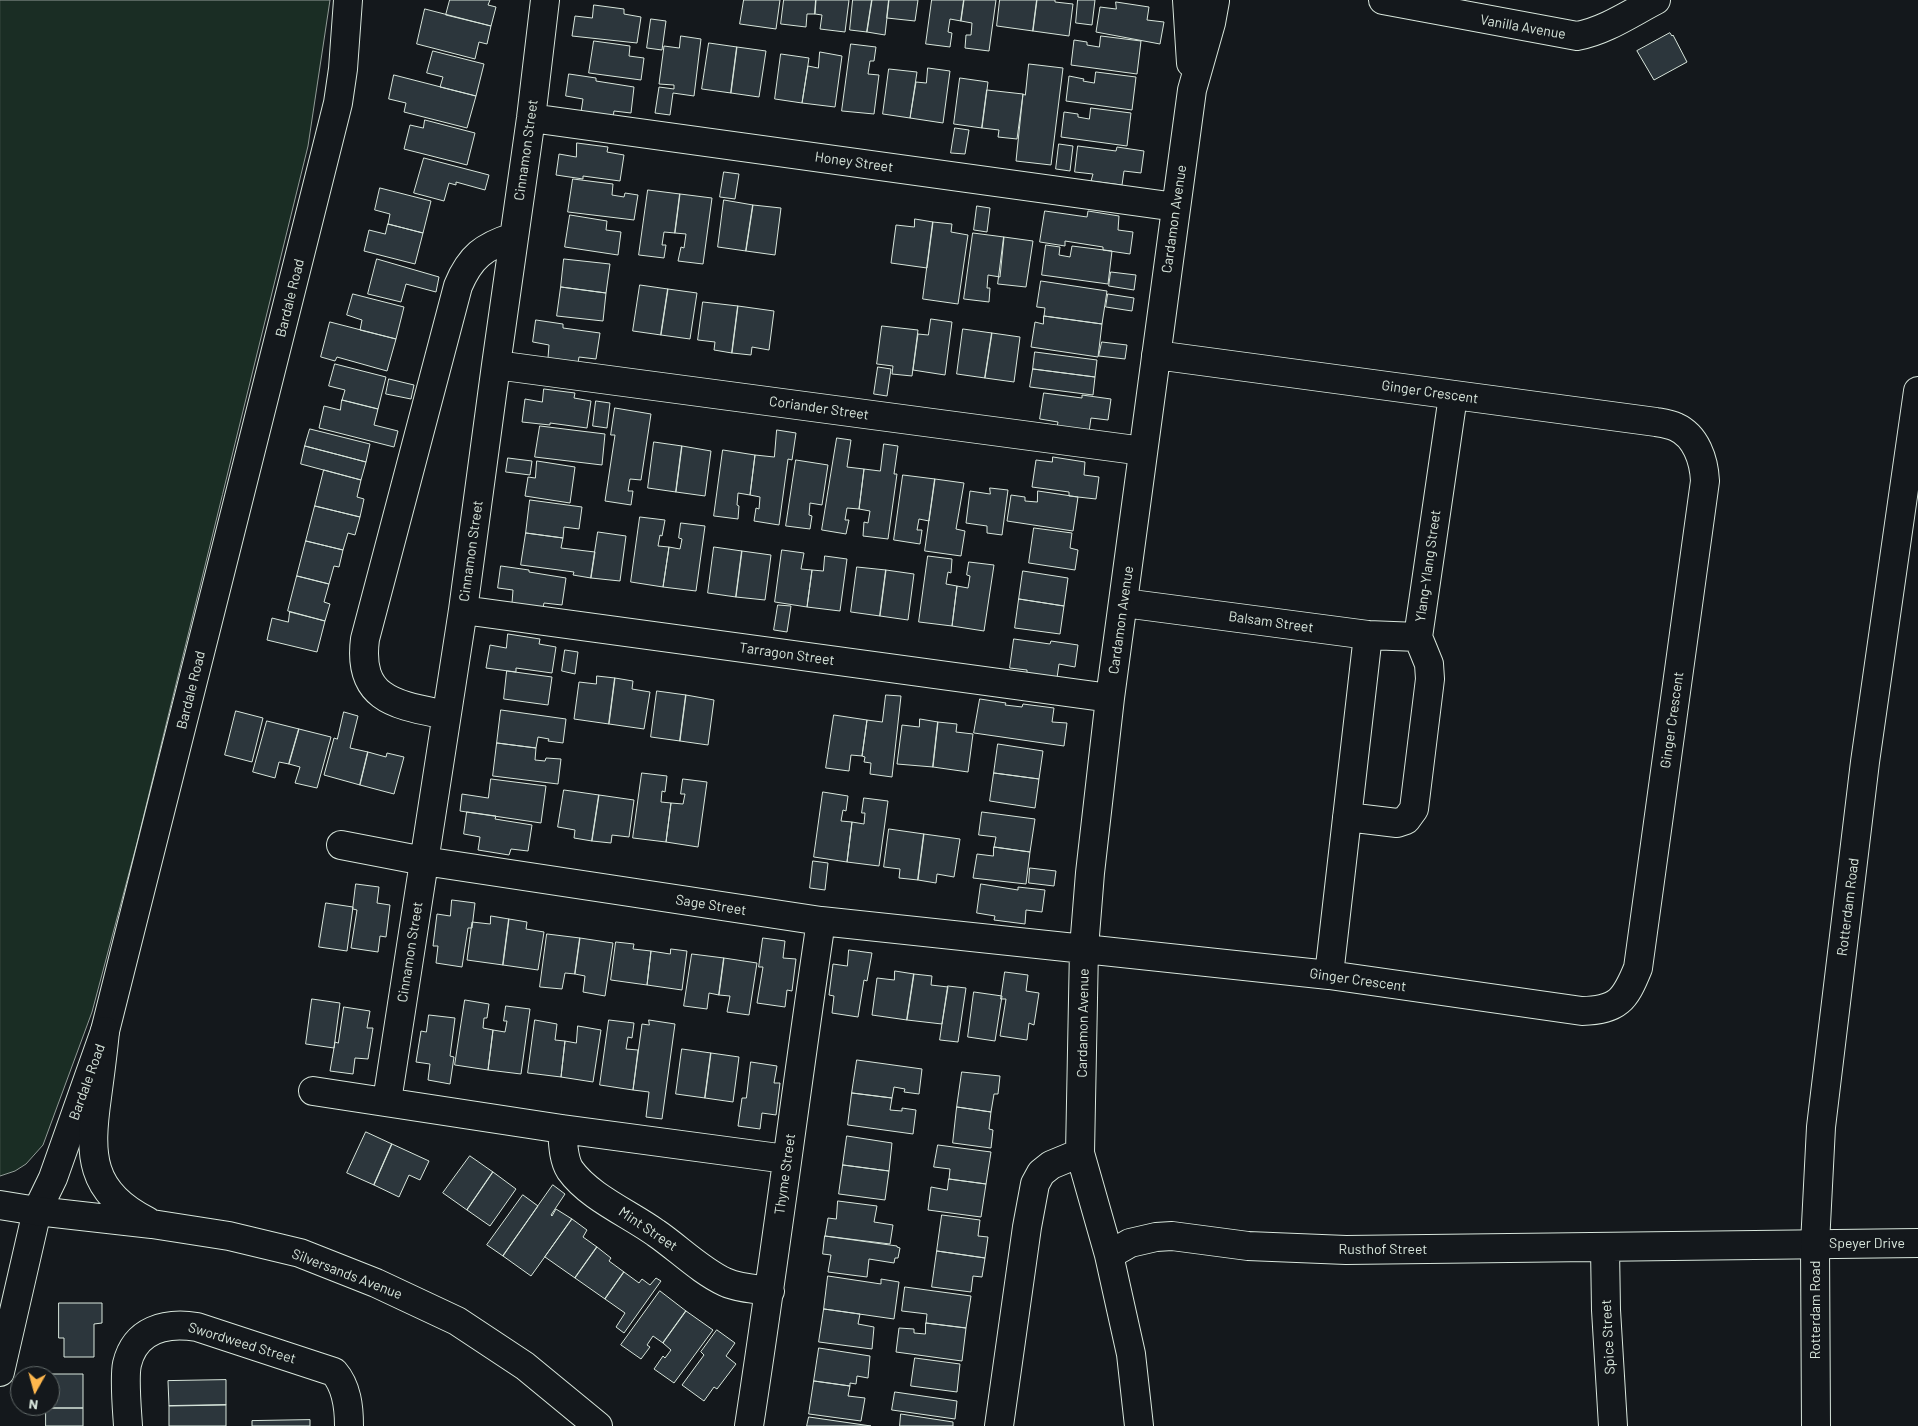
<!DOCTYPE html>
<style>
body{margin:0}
#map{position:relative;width:1918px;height:1426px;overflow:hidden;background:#14181c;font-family:Barlow,sans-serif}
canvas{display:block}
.north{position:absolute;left:10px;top:1366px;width:50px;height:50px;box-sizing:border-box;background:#14181c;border:1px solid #626a69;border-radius:50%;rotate:187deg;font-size:14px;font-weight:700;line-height:20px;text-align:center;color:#d8e6dc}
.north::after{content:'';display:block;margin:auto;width:18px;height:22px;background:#ffb74d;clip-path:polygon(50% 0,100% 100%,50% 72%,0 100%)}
</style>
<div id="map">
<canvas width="1918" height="1426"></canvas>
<div class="north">N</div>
</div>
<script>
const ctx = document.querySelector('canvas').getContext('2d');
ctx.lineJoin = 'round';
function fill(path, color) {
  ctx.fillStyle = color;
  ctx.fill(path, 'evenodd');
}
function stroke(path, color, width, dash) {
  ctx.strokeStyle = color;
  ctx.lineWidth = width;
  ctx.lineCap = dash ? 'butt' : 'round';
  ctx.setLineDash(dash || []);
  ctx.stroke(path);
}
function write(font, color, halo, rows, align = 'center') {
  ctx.font = font + ' Barlow,sans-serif';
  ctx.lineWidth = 4;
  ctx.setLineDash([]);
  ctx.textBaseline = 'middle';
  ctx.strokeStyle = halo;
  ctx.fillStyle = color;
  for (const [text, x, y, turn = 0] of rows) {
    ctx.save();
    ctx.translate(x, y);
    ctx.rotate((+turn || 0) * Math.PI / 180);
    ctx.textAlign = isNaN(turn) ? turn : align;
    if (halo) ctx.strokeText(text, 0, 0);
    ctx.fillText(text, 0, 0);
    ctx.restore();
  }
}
const green = new Path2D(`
 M0 0H330L308 146 137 843 92 1012 43 1145 26 1164 15 1171 0 1176Z`);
const building = new Path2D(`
 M450 0H490L488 5 496 7 491 26 446 15Z
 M744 0H780L776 29 740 24Z
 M784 0H816L815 14H807L806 27 781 24Z
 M816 0H849L845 32 820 29 822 15 815 14Z
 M853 0H872L867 32 850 30Z
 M872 0H889L885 35 867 32Z
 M889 0H918L915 21 887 18Z
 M932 0H964L961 21 950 19 948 32 952 33 950 47 926 44Z
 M964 0H996L989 51 965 48 966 35H971L972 23 961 21Z
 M1000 0H1037L1033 31 997 26Z
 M1037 0H1055V2L1073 4 1069 36 1033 31Z
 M1078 0H1095L1092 25 1076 23Z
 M1116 2 1149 7 1147 20 1164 22 1160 44 1096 32 1100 7 1116 9Z
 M594 5 624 9V14L641 17 637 43 572 36 575 16 592 18Z
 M425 9 491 26 487 44 479 42 475 59 417 44Z
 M651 19 666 21 662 50 647 48Z
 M1670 33 1672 36 1673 35 1687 62 1654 80 1637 51Z
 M681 36 701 39 694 96 673 93 670 115 655 113 659 87 674 89V85L659 84 664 46 679 48Z
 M1101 36 1141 41 1137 74 1071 65 1074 40 1087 42V45L1099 47Z
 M594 41 630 46 629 56 644 58 641 80 589 73Z
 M709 43 737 47 731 93 702 89Z
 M851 44 876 47 874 61H870L868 74 879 75 874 114 842 111Z
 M737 47 766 51 759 97 731 93Z
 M433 51 484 64 476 96 440 87 443 77 427 73Z
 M820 52 842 56 835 107 802 103 808 66 818 68Z
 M781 54 809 58 802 103 775 99Z
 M1029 64 1063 68 1051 165 1016 161 1023 94 1025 95Z
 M928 68 950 71 943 123 910 118 916 82 926 83Z
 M889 69 917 72 910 118 883 114Z
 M1096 72 1136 77 1132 110 1066 101 1069 76 1084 79 1083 81 1094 83Z
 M569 74 596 78V81L634 87 631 113 614 111 613 117 581 112 583 99 566 96Z
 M394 75 476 96 467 128 404 112 406 103 389 99Z
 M960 78 988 82 982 128 954 124Z
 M987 90 1023 94 1017 139 998 137 999 130 982 128Z
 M1091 108 1131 113 1127 146 1061 137 1064 112 1078 114V117L1089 119Z
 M425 120 475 133 467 165 404 149 410 125 423 128Z
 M955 128 969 130 965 154 951 153Z
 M577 143 608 147 607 152 624 155 620 181 583 176V179L556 175 559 154 576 157Z
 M1059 144 1073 146 1070 171 1056 169Z
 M1078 146 1116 151 1117 147 1144 151 1141 173 1124 171 1122 185 1091 181 1093 174 1075 172Z
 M424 158 489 175 485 190 456 182V185L449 183 444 201 414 193Z
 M724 172 739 174 735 199 720 197Z
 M573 179 613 184 612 195 624 197 625 193 638 195 634 220 568 212Z
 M380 188 431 201 423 233 388 224 390 214 375 210Z
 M648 190 680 194 675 233 664 232 662 245H666L664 258 639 255Z
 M680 194 712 198 703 264 678 261 681 247 684 248 686 234 675 233Z
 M724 200 753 205 746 251 718 247Z
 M753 205 781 208 775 255 746 251Z
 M977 206 990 208 987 232 974 230Z
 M1045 211 1087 217 1088 211 1119 216 1118 230 1133 232 1130 254 1103 250V247L1065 241V246L1040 242Z
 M570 215 607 221 606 230 621 232 618 255 565 247Z
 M915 219 933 222 927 268 891 263 896 225 914 227Z
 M933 222 952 224 951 232 968 235 958 304 923 299Z
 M388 224 423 233 415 264 364 251 369 230 385 234Z
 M973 233 1004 237 1000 277 988 275 987 288H990L989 302 964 299Z
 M1004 237 1033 241 1026 287 998 284Z
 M1046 245 1060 247 1059 255 1070 257 1072 246 1112 251 1108 284 1042 275Z
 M377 259 439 277 436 292 406 284 401 302 368 294Z
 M564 259 610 264 606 293 561 287Z
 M1111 272 1136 275 1134 290 1109 286Z
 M1041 281 1107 291 1102 324 1044 316 1045 308 1037 307Z
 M640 285 668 289 661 335 633 331Z
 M561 287 606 293 603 321 557 316Z
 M668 289 697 293 690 339 661 335Z
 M353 294 404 307 396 339 360 330 362 320 347 315Z
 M1108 294 1134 298 1132 311 1106 307Z
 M703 302 738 306 732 353 714 350 715 342 698 340Z
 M738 306 774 311 769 350 752 347 751 355 732 353Z
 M1044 316 1102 324 1098 357 1031 347 1035 322 1043 324Z
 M931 319 952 322 945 375 913 370 918 334 928 335Z
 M536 320 563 324V328L600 333 596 359 579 357 578 363 548 358 549 345 533 342Z
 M330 322 396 339 387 371 337 357 335 361 321 357Z
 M882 326 918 330 912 376 892 374 893 366 877 364Z
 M963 329 992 333 985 378 957 374Z
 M992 333 1020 337 1014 382 985 378Z
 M1102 342 1127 345 1125 359 1099 356Z
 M1035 352 1097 360 1095 377 1033 369Z
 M335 364 386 377 378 409 342 400 345 390 329 386Z
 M878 367 891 369 887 396 874 394Z
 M1033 369 1095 377 1093 395 1030 387Z
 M389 379 414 385 411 399 386 394Z
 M544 389 575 393 574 398 591 401 587 428 550 423V425L522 422 525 399 542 402Z
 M1044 393 1082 398V395L1111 399 1108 420 1091 418 1089 432 1057 427 1058 422 1040 419Z
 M342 400 378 409 374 425 398 431 394 447 319 428 324 406 340 410Z
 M596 401 610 403 607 428 593 426Z
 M615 408 651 414 641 480 630 479 628 491H633L631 505 605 501 615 435H611Z
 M540 426 605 434 602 465 535 457Z
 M310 429 370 444 366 462 305 446Z
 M777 430 796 433 792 460 788 459 779 525 754 521 756 508 759 509 760 497 750 495 755 455 774 457Z
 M837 438 851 440 847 467 864 469 859 509 847 508 845 520H849L846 534 822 530Z
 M654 442 682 446 676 492 648 488Z
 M884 444 898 446 894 474H897L888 539 863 536 864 522 868 523 870 511 859 509 864 469 880 471Z
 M305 446 366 462 361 480 301 464Z
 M682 446 711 451 705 496 676 492Z
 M723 450 755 455 750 495 738 493 737 505 739 506 738 519 714 516Z
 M1053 457 1085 462 1084 475 1099 477 1096 499 1069 496V492L1032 487 1036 460 1052 462Z
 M508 458 532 461 530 475 506 472Z
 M796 460 828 465 822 505 810 503 809 515 812 516 810 529 786 526Z
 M537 461 575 467 570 503 525 496 528 477 535 478Z
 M324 470 361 480 357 497 364 499 360 517 315 506Z
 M903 475 935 479 929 521 919 519 917 530H922L920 544 894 540Z
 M935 479 964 483 956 529 965 531 961 556 925 551Z
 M990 488 1008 490 1002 535 987 533V526L966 523 970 491 990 494Z
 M1038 491 1078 497 1073 531 1007 521 1011 495 1025 497V501L1037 502Z
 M530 500 582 507 579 529 564 527 563 538 526 533Z
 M315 506 360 517 355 535 348 533 343 550 306 541Z
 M640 517 665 520 662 536 660 535 658 546 669 547 663 587 631 582Z
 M681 523 705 526 696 591 663 587 669 547 680 549 682 539 679 538Z
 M1034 528 1072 533 1070 548 1078 550 1075 570 1029 563Z
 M598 532 626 536 620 581 591 578Z
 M526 533 563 538 561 548 595 552 591 578 573 575 574 572 521 565Z
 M306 541 343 550 339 567 334 566 329 584 297 576Z
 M714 547 742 551 736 597 708 593Z
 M782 550 804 553 801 569 812 570 807 607 775 602Z
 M742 551 771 555 765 600 736 597Z
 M825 556 847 559 840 611 807 607 812 570 823 571Z
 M928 556 952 559 951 573 948 572 946 584 957 586 952 626 919 622Z
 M969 562 994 565 984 631 952 626 957 586 968 588 970 576 967 575Z
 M501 566 529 570V572L566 578 562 605 544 603 543 608 512 603 513 590 498 588Z
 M857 567 886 570 880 616 851 612Z
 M886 570 914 574 908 620 880 616Z
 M1023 571 1068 578 1064 606 1019 599Z
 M297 576 329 584 324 602 330 604 325 621 288 611Z
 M1019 599 1064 606 1060 634 1015 628Z
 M778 605 791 606 787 632 774 630Z
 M290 612 325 621 317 652 267 640 272 618 288 622Z
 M508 634 540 639 539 644 556 647 552 673 516 668V672L486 668 490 645 506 648Z
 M1014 639 1050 644 1051 641 1078 645 1075 667 1059 664 1057 678 1027 674V670L1010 668Z
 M565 650 578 652 575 674 562 671Z
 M507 671 552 677 548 705 504 699Z
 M597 676 615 678 609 724 574 719 579 682 596 684Z
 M615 678 633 681 632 689 650 692 644 729 609 724Z
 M657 691 686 695 680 741 651 737Z
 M686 695 714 700 708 745 680 741Z
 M886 695 901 696 892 777 870 774 871 763 864 762 865 757 862 756 867 720 882 722Z
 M980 699 1006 703 1005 705 1022 707 1023 704 1054 708 1052 722 1067 723 1064 746 974 733Z
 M501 710 566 719 563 743 548 741 549 739 538 737 536 748 497 743Z
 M236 711 263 718 252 762 225 755Z
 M344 712 358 716 350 748 368 752 360 785 324 775 334 738 337 739Z
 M834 715 867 720 862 756 851 755 849 771 826 768Z
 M920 719 938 722 933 767 897 764 902 725 919 727Z
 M267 721 299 729 289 764 279 762 275 778 253 772Z
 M938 722 957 724 956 732 973 734 968 772 933 767Z
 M299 729 331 737 317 788 295 783 300 767 289 764Z
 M497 743 536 748 535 760 545 761 546 758 561 759 558 784 493 776Z
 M998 744 1043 751 1039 779 994 773Z
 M368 752 386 757 387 753 404 757 394 794 360 785Z
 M642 773 667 776 665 792 662 791 661 802 671 803 666 842 633 838Z
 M994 773 1039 779 1035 808 990 801Z
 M491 779 546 786 541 823 460 811 462 794 488 798Z
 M683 779 707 782 698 847 666 842 671 803 683 804 685 794H681Z
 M564 790 599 795 592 841 574 838 575 830 558 827Z
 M823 792 848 796 846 811 843 810 841 821 852 822 847 862 814 857Z
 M599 795 634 800 629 837 612 835 611 843 592 841Z
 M864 798 888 801 879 866 847 862 852 822 864 824 865 813H862Z
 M467 812 496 816 495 819 532 825 528 851 511 849 509 855 478 850 480 837 464 834Z
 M982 812 1035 819 1030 852 994 847 996 837 979 835Z
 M889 829 924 834 918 880 899 878 900 869 884 867Z
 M924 834 960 839 954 877 937 874 936 883 918 880Z
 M994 847 1030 852 1026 884 973 878 977 854 993 856Z
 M813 861 828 863 825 890 810 888Z
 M1030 868 1056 871 1054 886 1029 883Z
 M356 884 379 887 377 903 390 905 386 937 380 936 378 952 351 948 357 910 353 909Z
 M981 884 1018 890V887L1045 890 1042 912 1026 910 1025 924 994 920 995 916 977 913Z
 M452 900 475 903 472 928H468L462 967 436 963 438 946H433L437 914 450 916Z
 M326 903 353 907 347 951 319 947Z
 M491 916 509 919 503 965 467 960 472 922 490 924Z
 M509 919 527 922 526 929 544 932 538 970 503 965Z
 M547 934 580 938 575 974 565 973 562 989 540 987Z
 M580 938 613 943 605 996 583 992 585 976 575 974Z
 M763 938 785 941 783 958 796 959 792 991 787 990 785 1007 757 1003 763 967H759Z
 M616 942 634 944 633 949 651 951 647 985 611 980Z
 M671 949 687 951 682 990 647 985 651 951 670 954Z
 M849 950 872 953 867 981 864 980 858 1017 832 1013 834 996 829 995 833 964 847 966Z
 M692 954 724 958 719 995 709 993 707 1009 684 1006Z
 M724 958 757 963 749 1015 727 1012 730 996 719 995Z
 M895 971 914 974 907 1020 872 1015 877 978 894 980Z
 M1005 972 1028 975 1026 991 1039 993 1034 1025 1029 1023 1027 1040 1000 1036 1006 999H1001Z
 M914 974 932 976 931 985 948 987 942 1024 907 1020Z
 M948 986 966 988 958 1042 940 1040Z
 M974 992 1002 996 995 1041 968 1037Z
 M312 999 340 1003 334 1048 306 1044Z
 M465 1000 489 1004 487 1018H484L483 1028 493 1030 488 1070 455 1065Z
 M506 1006 530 1009 521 1074 488 1070 493 1030 505 1032 507 1021H504Z
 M344 1007 370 1011 367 1028H373L368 1059 355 1058 353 1074 330 1071 335 1042 338 1043Z
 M429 1015 455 1018 450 1056 454 1057 450 1084 428 1080 430 1064 416 1062 421 1031 426 1032Z
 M535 1020 557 1024 555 1040 565 1041 561 1077 528 1073Z
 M609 1020 634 1023 632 1038 628 1037 626 1049 638 1050 633 1090 600 1085Z
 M649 1020 675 1024 662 1119 646 1117 649 1092 633 1090 642 1024 649 1025Z
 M578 1026 601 1030 593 1082 561 1077 565 1041 576 1043Z
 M682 1049 711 1053 705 1098 676 1094Z
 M711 1053 739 1057 733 1102 705 1098Z
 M857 1060 922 1069 919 1094 904 1092 905 1089 894 1087 892 1098 852 1093Z
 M751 1062 777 1066 774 1083H780L776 1115 762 1113 760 1129 738 1126 742 1098H746Z
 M962 1072 1000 1076 998 1094H994L991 1112 957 1107Z
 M852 1093 892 1098 890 1110 902 1111V1108L916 1110 913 1134 848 1125Z
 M957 1107 991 1112 989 1129 993 1130 991 1148 953 1143Z
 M366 1132 392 1144 374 1185 347 1173Z
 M847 1136 892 1143 889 1171 843 1165Z
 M392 1144 429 1161 420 1180 409 1175 399 1197 374 1185Z
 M938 1145 991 1152 986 1184 949 1179 950 1169 934 1167Z
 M470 1156 493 1172 467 1210 443 1193Z
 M843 1165 889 1171 885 1200 839 1194Z
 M493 1172 516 1189 490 1226 467 1210Z
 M949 1179 986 1184 981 1217 928 1210 931 1187 947 1190Z
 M553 1185 565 1194 551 1215 552 1216 556 1209 572 1219 531 1276 503 1256Z
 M523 1195 538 1206 503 1256 487 1245Z
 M838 1201 877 1206 874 1222 893 1225 890 1244 825 1236 828 1218 836 1219Z
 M942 1215 980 1220 978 1236 988 1237 985 1258 937 1251Z
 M572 1219 587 1230 583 1237 597 1247 575 1278 545 1257Z
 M825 1236 897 1246V1247L900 1248 898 1258H895L894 1263 869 1259 867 1277 828 1272 831 1255 823 1254Z
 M597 1247 611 1258 609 1261 624 1272 605 1299 575 1278Z
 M937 1251 985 1258 982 1277 973 1276 971 1292 932 1287Z
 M624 1272 639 1283 642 1279 650 1285 656 1278 661 1281 624 1333 616 1327 625 1313 605 1299Z
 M828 1276 881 1284V1279L899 1282 894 1319 824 1309Z
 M905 1287 971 1296 966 1328 926 1323 927 1314 902 1311Z
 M660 1291 686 1311 663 1343 653 1336 647 1345 650 1347 641 1359 621 1345Z
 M59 1303H102V1323L94 1324V1357H64V1338H59Z
 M824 1309 860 1314 858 1324 874 1327 872 1349 819 1342Z
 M686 1311 713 1330 674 1383 654 1369 663 1356 665 1358 671 1350 663 1343Z
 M926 1323 966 1328 962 1361 896 1352 899 1328 914 1329V1333L925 1334Z
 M717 1330 735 1343 726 1356 736 1364 717 1389 714 1387 704 1401 682 1385 704 1355 701 1352Z
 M819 1348 870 1356 868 1378 857 1376 856 1384 850 1383V1386L814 1381Z
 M915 1358 960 1364 957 1392 911 1386Z
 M45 1374H83V1408H46V1406H50V1376H45Z
 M226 1380V1405L169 1406 168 1381Z
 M814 1381 850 1386 848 1396 865 1398 861 1421 809 1414Z
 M895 1392 957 1401 955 1419 892 1410Z
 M226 1405V1426H169V1406Z
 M46 1408H83V1426H46Z
 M901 1414 953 1422V1426H900Z
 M809 1417 871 1426H807Z
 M310 1420V1426H252V1421Z`);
const street = new Path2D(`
 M1187 0 1191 63
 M1383 0 1577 36C1605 31 1631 13 1656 0
 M531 118 1176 207
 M496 365 1143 451
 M1124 603 1368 635 1418 637
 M463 610 1110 698
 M446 715C398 705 357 701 365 639L458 286C470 257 484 246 514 237
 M1347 817 1397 823 1406 820 1414 809 1430 679 1429 664 1418 637 1453 396
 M341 845 424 861 821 921 1329 975 1582 1011C1618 1010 1625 1000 1638 968L1705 481C1704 460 1696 436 1676 427 1670 424 1662 423 1656 422L1156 355
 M1329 975 1368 635
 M313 1091 562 1129 786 1159
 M387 1101 463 610 496 365 531 118 545 0
 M562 1129C563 1142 563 1159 570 1170 589 1197 630 1214 656 1233 678 1248 701 1271 725 1282 738 1288 755 1289 770 1291
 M1605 1248 1606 1310 1613 1426
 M1109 1255 1130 1243 1156 1237 1172 1236 1248 1246 1346 1250 1918 1243
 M0 1372 37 1211 53 1178 105 1031 338 103 343 69 348 0
 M128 1426C127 1410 124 1378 127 1364 135 1330 165 1322 197 1327L334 1372C347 1387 349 1407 349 1426
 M749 1426C775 1258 796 1089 821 921
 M999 1426 1027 1227 1035 1184 1041 1173 1051 1165 1080 1153
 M1139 1426 1131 1354 1109 1255 1080 1153 1084 948 1090 873 1110 698 1192 90 1211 23 1215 1`);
const secondary = new Path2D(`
 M105 1031C103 1053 100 1075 97 1097 89 1154 89 1192 147 1221
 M0 1205 37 1211 152 1224 229 1236 300 1253 376 1283 457 1321 525 1366 598 1426
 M1816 1426 1815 1244 1821 1127 1865 762 1918 391`);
const streetNames = [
 ["Vanilla Avenue",1523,27,10],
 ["Cinnamon Street",526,150,-82],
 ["Honey Street",854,162,8],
 ["Cardamon Avenue",1174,219,-82],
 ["Bardale Road",290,298,-76],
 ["Ginger Crescent",1430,392,8],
 ["Coriander Street",819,408,8],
 ["Cinnamon Street",471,551,-82],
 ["Ylang-Ylang Street",1428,566,-82],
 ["Cardamon Avenue",1121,620,-82],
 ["Balsam Street",1271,622,8],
 ["Tarragon Street",787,654,8],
 ["Bardale Road",191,690,-76],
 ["Ginger Crescent",1672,720,-82],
 ["Sage Street",711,905,9],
 ["Rotterdam Road",1848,907,-83],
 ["Cinnamon Street",410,952,-81],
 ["Ginger Crescent",1358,980,8],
 ["Cardamon Avenue",1083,1023,-89],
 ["Bardale Road",87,1082,-70],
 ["Thyme Street",785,1174,-82],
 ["Mint Street",648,1229,34],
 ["Speyer Drive",1867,1243],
 ["Rusthof Street",1383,1249],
 ["Silversands Avenue",347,1274,21],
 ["Rotterdam Road",1815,1310,-90],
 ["Spice Street",1608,1337,-93],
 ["Swordweed Street",242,1343,17]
];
fill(green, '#1a2d24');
stroke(green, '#939e99', 1);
fill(building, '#2c363c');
stroke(building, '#d8e6dc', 1);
stroke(street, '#d8e6dc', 30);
stroke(secondary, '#d8e6dc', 30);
stroke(street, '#14181c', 28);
stroke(secondary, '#14181c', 28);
write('14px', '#d8e6dc', '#14181c', streetNames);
</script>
